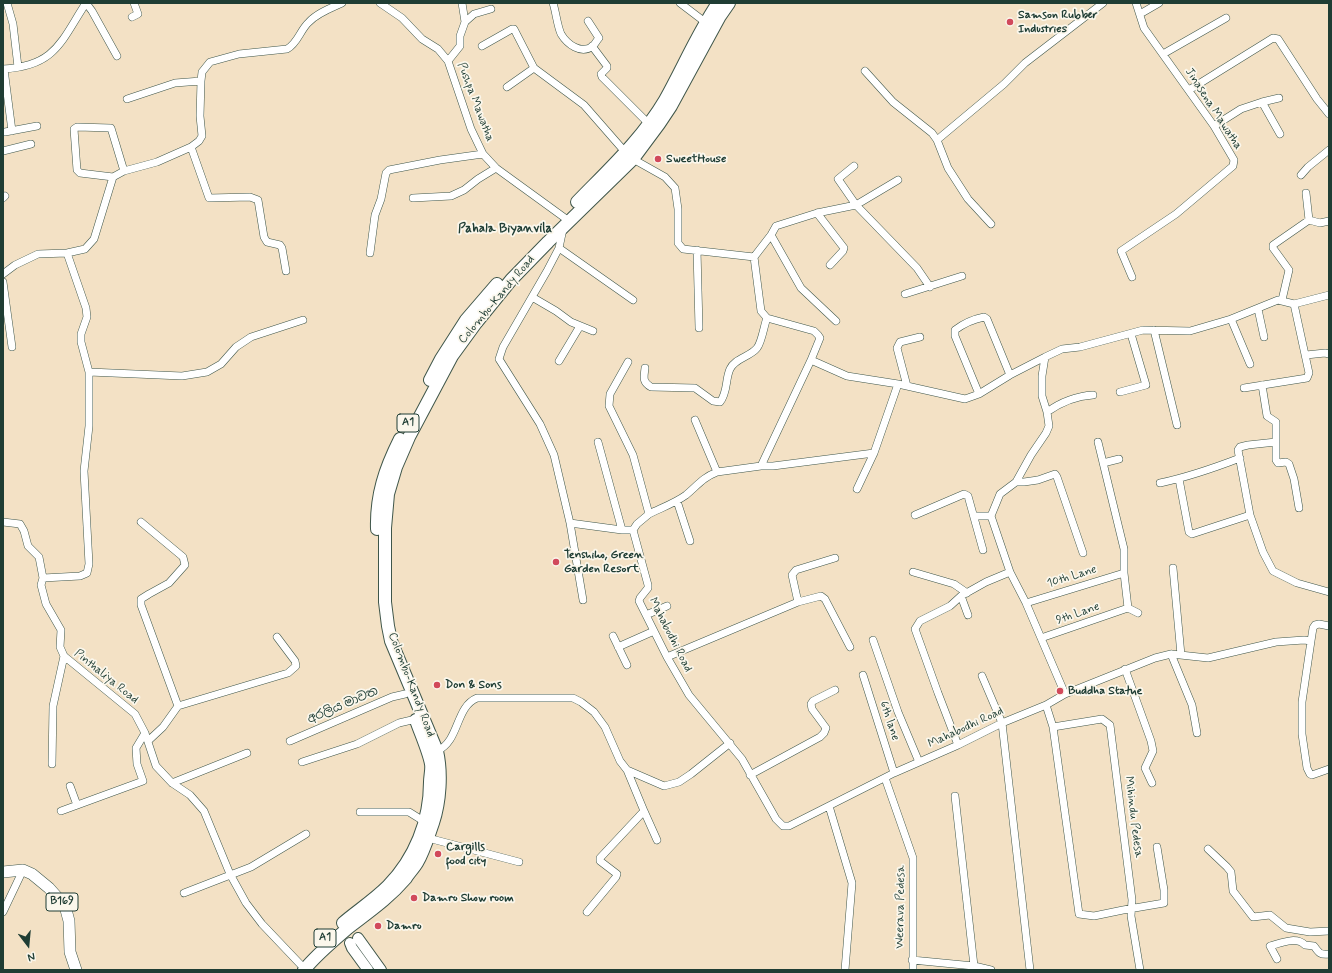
<!DOCTYPE html>
<meta charset="utf-8">
<style>
body{margin:0}
#map{position:relative;width:1332px;height:973px;overflow:hidden;background:#f3e1c5;font-family:Mynerve,sans-serif}
canvas{display:block}
.frame{position:absolute;inset:0;border:4px solid #1f3d34;pointer-events:none}
.north{position:absolute;left:8px;top:925px;width:40px;height:40px;-webkit-text-stroke:3px #fbf7ec;paint-order:stroke;rotate:164deg;font-size:11px;font-weight:700;line-height:16px;text-align:center;color:#1f3d34}
.north::after{content:'';display:block;margin:auto;width:14px;height:18px;background:#1f3d34;clip-path:polygon(50% 0,100% 100%,50% 72%,0 100%)}
</style>
<div id="map">
<canvas width="1332" height="973"></canvas>
<div class="frame"></div>
<div class="north">N</div>
</div>
<script>
const ctx = document.querySelector('canvas').getContext('2d');
ctx.lineJoin = 'round';
function stroke(path, color, width, dash) {
  ctx.strokeStyle = color;
  ctx.lineWidth = width;
  ctx.lineCap = dash ? 'butt' : 'round';
  ctx.setLineDash(dash || []);
  ctx.stroke(path);
}
function write(font, color, halo, rows, align = 'center') {
  ctx.font = font + ' Mynerve,"Noto Sans Sinhala",sans-serif';
  ctx.lineWidth = 3.5;
  ctx.setLineDash([]);
  ctx.textBaseline = 'middle';
  ctx.strokeStyle = halo;
  ctx.fillStyle = color;
  for (const [text, x, y, turn = 0] of rows) {
    ctx.save();
    ctx.translate(x, y);
    ctx.rotate((+turn || 0) * Math.PI / 180);
    ctx.textAlign = isNaN(turn) ? turn : align;
    if (halo) ctx.strokeText(text, 0, 0);
    ctx.fillText(text, 0, 0);
    ctx.restore();
  }
}
const minor = new Path2D(`
 M7 3 13 24 18 67
 M86 3 92 11 117 56
 M380 3 402 18 422 39 438 49 448 61 471 129 483 154 496 168 569 221
 M462 3 465 22
 M553 3C556 12 557 25 561 34 567 44 581 55 593 46 595 44 597 40 599 38L588 21
 M680 3 705 22
 M1140 14 1159 3
 M132 17 138 14 134 3
 M482 46 512 29H514L534 68 584 105 626 153
 M592 46 607 66V68L601 74 602 77 649 124
 M1163 54 1226 18
 M448 61 460 46V36L465 22 474 14 491 9
 M3 69C56 66 61 41 86 3
 M4 69 12 131
 M865 71 893 102 932 133 937 140 948 168 968 199 991 224
 M507 87 534 68
 M1189 90 1273 38 1278 39 1317 99 1329 114
 M127 99 175 83 201 81
 M1262 102 1280 134
 M1214 126 1241 109 1262 102 1279 98
 M5 132 37 126
 M937 140 1004 84 1025 63 1103 3
 M191 147 209 198 250 197 258 200 264 237 267 242 280 245 282 248 286 271
 M3 151 31 144
 M633 159 665 177 675 188 678 209V243L683 249 754 257 761 311 767 318 814 331 818 335 820 338 811 360 847 376 898 384 965 399 979 394 1010 375 1045 357
 M854 166 838 179 856 205 898 180
 M1301 175 1308 167 1329 150
 M113 177 80 173 77 170 74 129 77 127 111 128 124 171
 M1306 193 1309 220
 M3 198 5 196
 M413 198 451 196 464 190 478 179 496 168
 M817 213 844 248 843 251 830 265
 M563 229 559 248 547 271 503 347 499 359 540 424 554 455 570 523 622 530H633L648 585V588L640 598 639 601 667 657 689 695 742 759 776 819 783 826H789L894 773 958 745 1002 723 1046 705
 M771 235 801 288 836 321
 M559 248 633 300
 M697 250 699 328
 M67 253 86 308 87 317 81 334V342L89 372V426L84 471 89 564 87 573 80 576 43 578 41 585 46 604 61 630 60 647 64 656 135 714 145 733 156 766 172 783 190 795 204 811 230 874 246 903 262 924 300 964
 M370 253 375 215 381 199 386 173 389 170 440 160 483 154
 M754 257 771 235 776 226 817 213 856 205 917 268 930 287
 M3 274 15 265 38 254 67 253 85 249 94 239 113 177 124 171 157 162 191 147 199 141 202 136 200 116 201 81 202 72 210 62 239 54 287 49C298 43 300 30 309 22 317 13 331 8 342 3
 M1132 277 1121 251 1176 214 1233 166 1234 160 1214 126 1144 28 1136 3
 M3 282 12 347
 M905 294 962 276
 M532 297 556 311 571 322 593 331
 M1282 300 1289 270 1273 248V245L1309 220 1320 223 1329 221
 M1258 309 1264 337
 M1231 319 1250 364
 M1154 330 1177 425
 M1306 355 1325 353 1329 354
 M811 360 761 466H773L874 453
 M559 361 580 326
 M628 362 610 394 609 406 633 455 649 514 637 524 633 530
 M645 368C644 377 642 382 651 387L695 388 713 401 720 402C728 392 725 380 730 369 735 358 750 357 757 348 762 342 764 325 767 318
 M89 372 182 376 207 372 221 364 236 347 251 337 303 320
 M1262 385 1267 416 1276 422V460L1278 463 1286 462 1289 464 1294 479 1299 508
 M907 386 897 348 900 342 920 337
 M1244 388 1307 378 1309 373 1294 304
 M1120 392 1146 385 1131 334
 M979 394 955 336V330C963 324 974 319 984 317L987 319 1010 375
 M1047 412C1061 402 1076 396 1093 395
 M695 420 717 472 761 466
 M598 442 622 530
 M1276 442 1248 445 1240 447 1238 450 1250 515 1263 552 1273 571 1297 583 1329 592
 M1103 463 1119 459
 M1179 479 1189 532 1192 534 1250 515
 M1016 482H1024L1038 480 1055 474 1057 477 1083 553
 M1160 483C1188 477 1214 468 1240 458
 M857 489 874 453 898 384
 M677 501 690 541
 M649 514C661 508 675 503 686 495 698 485 702 478 717 472
 M915 515 964 494 968 496 983 550
 M974 516H991
 M3 522 20 524 24 531 28 546 39 557 43 578
 M141 522 183 557 185 565 169 583 149 594 141 599V605L178 706 163 727 148 741
 M570 523 583 600
 M835 558 796 570 792 575 798 602 821 596 825 599 850 647
 M1173 568 1181 655
 M913 572 954 584 967 593
 M961 596 968 615
 M1026 603 1124 573
 M1128 608 1138 613
 M646 615 667 606
 M613 636 627 665
 M1041 638 1128 608 1124 573V549L1098 442
 M873 640 898 712 919 762
 M1311 641 1313 628 1315 625 1319 624 1329 626
 M618 647 654 631
 M1171 654 1192 705 1197 733
 M667 657 798 602
 M1125 669 1151 741 1153 751 1145 768 1152 783
 M863 675 894 773
 M982 676 1002 723 1030 970
 M1065 694 1155 658 1171 654 1208 658 1276 642 1304 640 1311 641 1302 702V734L1307 768 1310 774 1312 775 1329 769
 M178 706 288 673 296 666 295 661 277 637
 M1053 727 1102 719 1110 725 1132 900 1131 916 1140 970
 M290 741 392 697 405 694
 M958 745 938 693 915 629 920 621 950 606 961 596 986 582 1010 572
 M437 751C460 741 455 707 477 698H573L581 702 594 712 605 727 620 761 627 770 664 786 679 782 691 774 730 743
 M302 762 357 744 399 723 416 719
 M52 764 53 706 64 656
 M750 775 820 737 824 733 826 728 812 709 811 704 813 701 835 690
 M885 778 913 858V970
 M172 783 247 753
 M70 786 77 805
 M955 796 974 966
 M829 806 852 883 845 970
 M61 811 143 781 137 764 136 748 145 733
 M644 811 657 840
 M360 812H409L425 822
 M428 838 519 862
 M1157 847 1164 890V903L1123 910 1094 916 1079 914 1053 727 1046 705 1065 694 1026 603 1010 572 991 516 1000 494 1016 482 1031 455 1046 433 1049 426 1047 412 1042 396V376L1045 357 1062 349 1080 347 1143 330 1190 331 1231 319 1278 300 1294 304 1329 295
 M1208 849 1227 867 1231 872 1233 891 1253 917 1270 915 1286 928 1310 932 1329 931
 M184 893 251 867 306 834
 M3 912 23 870
 M587 912 616 877 617 874 600 861V858L644 811 627 770
 M1277 959 1270 946C1281 943 1296 936 1305 945L1314 946C1319 953 1320 955 1329 954
 M912 960 974 966 991 970`);
const secondary = new Path2D(`
 M358 938 381 970
 M350 943 352 948 368 970`);
const primary = new Path2D(`
 M3 872 23 870 32 874 49 888 65 906 69 921 70 952 76 970`);
const trunk = new Path2D(`
 M577 202C608 170 642 139 665 100 683 68 697 34 718 3
 M430 380 441 359 466 320 497 284
 M377 529C376 495 385 469 400 439
 M343 923C357 911 374 900 388 886 415 858 430 821 430 782 430 776 432 769 431 764 429 752 420 732 416 720
 M304 970C317 954 333 941 348 928 370 911 388 899 406 878 409 873 414 868 417 863 424 851 428 837 433 823 440 802 442 773 437 751L391 641 388 626 385 602V528L388 494 396 467 409 437 452 356 476 323 511 280 548 242 633 159 659 124 671 106 720 16 729 3`);
const markers = [
 [1010,22,4,"#d1495b"],
 [658,159,4,"#d1495b"],
 [556,562,4,"#d1495b"],
 [437,685,4,"#d1495b"],
 [1060,691,4,"#d1495b"],
 [438,854,4,"#d1495b"],
 [414,898,4,"#d1495b"],
 [378,926,4,"#d1495b"]
];
const shields = [
 [408,423,22],
 [62,902,32],
 [325,938,22]
];
const shieldNames = [
 ["A1",408,423],
 ["B169",62,902],
 ["A1",325,938]
];
const poiNames = [
 ["Samson Rubber",1018,15],
 ["Industries",1018,29],
 ["SweetHouse",666,159],
 ["Tenshiho, Green",564,555],
 ["Garden Resort",564,569],
 ["Don & Sons",445,685],
 ["Buddha Statue",1068,691],
 ["Cargills",446,847],
 ["food city",446,861],
 ["Damro Show room",422,898],
 ["Damro",386,926]
];
const streetNames = [
 ["Pushpa Mawatha",475,102,69],
 ["Jinasena Mawatha",1213,109,57],
 ["Colombo-Kandy Road",497,300,-50],
 ["10th Lane",1072,577,-17],
 ["9th Lane",1078,614,-19],
 ["Mahabodhi Road",670,635,63],
 ["Pinthaliya Road",106,677,39],
 ["Colombo-Kandy Road",411,685,69],
 ["අරලිය මාවත",343,706,-23],
 ["6th lane",889,721,72],
 ["Mahabodhi Road",966,728,-25],
 ["Mihindu Pedesa",1133,817,83],
 ["Weerava Pedesa",901,907,-89]
];
const neighbourhoodNames = [
 ["Pahala Biyanvila",505,229]
];
stroke(minor, '#3f564a', 8);
stroke(secondary, '#3f564a', 12);
stroke(primary, '#3f564a', 12);
stroke(trunk, '#3f564a', 14);
stroke(minor, '#fff', 7);
stroke(secondary, '#fff', 10);
stroke(primary, '#fff', 11);
stroke(trunk, '#fff', 12);
for (const [x, y, r, color] of markers) {
  const dot = new Path2D();
  dot.arc(x, y, r, 0, 2 * Math.PI);
  ctx.fillStyle = color;
  ctx.fill(dot);
  stroke(dot, '#fbf7ec', 1.5);
}
for (const [x, y, w] of shields) {
  const box = new Path2D();
  box.roundRect(x - w / 2, y - 9, w, 18, 3);
  ctx.fillStyle = '#fbf7ec';
  ctx.fill(box);
  stroke(box, '#1f3d34', 1);
}
write('bold 11px', '#1f3d34', null, shieldNames);
write('bold 12px', '#1f3d34', '#fbf7ec', poiNames, 'left');
write('12px', '#1f3d34', '#fbf7ec', streetNames);
write('bold 13px', '#1f3d34', '#fbf7ec', neighbourhoodNames);
</script>
